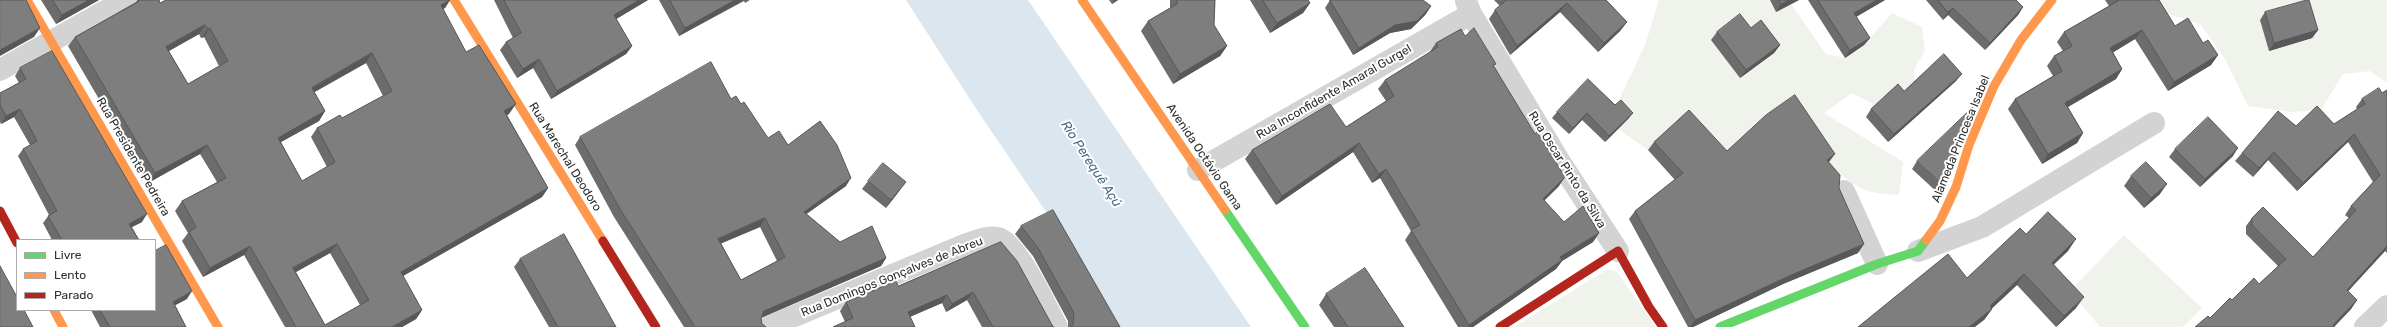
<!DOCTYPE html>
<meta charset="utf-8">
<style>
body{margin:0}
#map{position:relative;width:2387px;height:327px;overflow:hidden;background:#fff;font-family:Rubik,sans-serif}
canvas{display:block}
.legend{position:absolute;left:16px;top:239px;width:140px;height:72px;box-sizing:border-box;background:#fff;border:1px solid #ababab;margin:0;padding:5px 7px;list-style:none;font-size:12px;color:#2e2e2e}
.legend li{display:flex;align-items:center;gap:8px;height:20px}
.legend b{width:20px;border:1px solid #ababab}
</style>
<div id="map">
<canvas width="2387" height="327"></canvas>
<ul class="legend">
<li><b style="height:5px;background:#63d668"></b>Livre</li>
<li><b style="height:5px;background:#ff974d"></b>Lento</li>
<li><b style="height:5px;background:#b3261e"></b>Parado</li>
</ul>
</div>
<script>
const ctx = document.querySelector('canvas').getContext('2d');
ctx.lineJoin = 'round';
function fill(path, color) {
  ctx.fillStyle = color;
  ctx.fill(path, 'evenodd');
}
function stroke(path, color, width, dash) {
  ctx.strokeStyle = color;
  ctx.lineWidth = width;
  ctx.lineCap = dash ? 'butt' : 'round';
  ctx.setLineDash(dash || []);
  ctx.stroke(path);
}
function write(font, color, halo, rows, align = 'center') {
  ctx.font = font + ' Rubik,sans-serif';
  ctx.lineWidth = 4;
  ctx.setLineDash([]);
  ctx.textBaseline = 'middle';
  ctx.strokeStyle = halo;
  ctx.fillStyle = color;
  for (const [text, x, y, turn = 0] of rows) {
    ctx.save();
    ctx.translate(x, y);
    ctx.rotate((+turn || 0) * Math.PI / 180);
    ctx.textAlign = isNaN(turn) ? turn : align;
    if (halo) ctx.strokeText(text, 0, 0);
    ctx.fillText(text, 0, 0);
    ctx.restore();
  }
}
const green = new Path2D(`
 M1659 0H1770L1776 12 1791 4 1826 54 1845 58 1864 45 1892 13 1922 27 1925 50 1914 70 1916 92 1877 106 1852 93 1824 113 1903 162 1899 195C1888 194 1875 194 1865 190 1830 175 1810 134 1789 104L1723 157 1683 119 1648 150 1618 129 1629 119 1616 106 1645 45Z
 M2156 0H2387V83L2370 71 2343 74 2321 110 2292 112 2248 106 2225 59 2200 24 2162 12Z
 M2124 235 2202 308 2183 327H2100L2070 291Z
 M1608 269 1616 271 1656 327H1514Z`);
const water = new Path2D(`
 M906 0H1028L1251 327H1117L1059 231 975 107Z`);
const street = new Path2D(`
 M1466 1 1471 14 1558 159 1618 251
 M0 70 125 0
 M1198 170 1471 14
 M1844 191 1877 264
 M1918 251 1982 227 2154 123
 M768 327 967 244C977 241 988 236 998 238 1016 241 1047 309 1057 327
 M2365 327 2387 306`);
const fast = new Path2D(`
 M1225 210 1305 327
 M1720 327 1877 264 1918 251 1926 240`);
const slow = new Path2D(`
 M27 0 218 327
 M454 0 603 241
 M1082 0 1225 210
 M1926 240 1940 221 1956 187 1969 145 1994 86 2021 40 2052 0
 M54 310 63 327`);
const jam = new Path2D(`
 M0 211 17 243
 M603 241 656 327
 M1500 327 1618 251 1649 307 1663 327`);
const wall = new Path2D(`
 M41 0H99L56 24Z
 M137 0H159L160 3 166 0H450L445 8 443 9 466 52 509 114 507 115 548 188 542 197 403 276 422 310 416 319 402 327H285L244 255 203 277 182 241 188 233 175 211 182 201 217 182 200 154 148 183 68 46 75 37 136 2ZM199 34 201 38 204 37 219 66 188 84 169 51ZM366 63 383 96 342 118 317 128 311 137 327 167 302 181 281 142 319 121 325 111 314 92ZM330 253 360 305 325 325 296 272Z
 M494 0H648L616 19 632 46 626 54 551 99 533 68 517 78 500 50 506 42 513 38Z
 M659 0H750L745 3 744 1 679 36Z
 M1109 0H1118L1112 4Z
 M1170 0H1215L1214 25 1227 46 1220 56 1173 84 1141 31 1148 21 1170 8Z
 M1250 0H1308L1310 3 1303 13 1270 33Z
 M1330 0 1426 14 1411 29 1390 33 1353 55 1325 8Z
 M1494 0H1606L1627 22 1620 31 1598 52 1560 12 1510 55 1489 19 1495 10 1500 6Z
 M1770 0H1799L1776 12Z
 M1808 0H1885L1856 17 1870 38 1864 45 1845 58Z
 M1926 0H2016L2023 7 2018 15 1985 50 1948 15 1943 20Z
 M2105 0H2159L2175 26 2203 43 2218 55 2211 65 2168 91 2135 39 2113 52 2122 69 2116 79 2068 107 2083 133 2077 143 2042 164 2008 109 2015 99 2053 76 2047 66 2054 56 2063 51 2057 42 2064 32 2109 6Z
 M2265 12 2318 30 2312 38 2269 51 2260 20Z
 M1751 28 1780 45 1774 53 1740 78 1711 40 1717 32Z
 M1465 36 1494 66 1559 186 1544 201 1564 222 1599 233 1593 242 1562 261 1556 269 1473 327H1458L1405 240 1411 231 1380 178 1372 183 1353 152 1276 205 1245 159 1252 150 1346 127 1386 101 1378 89 1385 80 1429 53 1436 43Z
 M20 68 142 222 132 227 139 240H52L43 223 49 215 18 156 23 149 30 145 14 117 1 124 0 122V93L19 83 15 76Z
 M1956 81 1888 142 1866 117 1871 109Z
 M2387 90V253L2385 251 2348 291 2357 300 2351 309 2334 327 2210 318 2232 300 2259 284 2278 266 2246 234V226L2252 218 2313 257 2349 218 2345 215 2351 206 2373 182 2348 142 2297 191 2268 160 2253 177 2235 161 2242 153 2296 126 2334 124 2357 109 2356 107 2362 99 2382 93Z
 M731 99 741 104 768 138 788 145 846 186 806 214 840 242 886 258 881 266 761 318 762 324 766 327H684L614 217 575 145 580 137ZM760 227 777 261 741 280 721 243Z
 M1615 105 1633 113 1628 119 1605 142 1582 120 1569 134 1552 118 1557 112Z
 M1654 142 1727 151 1829 162 1839 188 1858 253 1783 284 1693 327H1688L1629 219 1635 211 1675 180 1648 150Z
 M2175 149 2233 156 2200 187 2169 157Z
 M1917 161 1944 186 1939 194 1912 169Z
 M2131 176 2160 194 2144 208 2124 186Z
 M868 181 900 190 886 208 862 189Z
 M1021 226 1120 327H1068V321L1033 256 1015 234Z
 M2026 234 2068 251 2054 264 2076 308 2056 327 2017 285 1992 308V309L1984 320 1967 278Z
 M1001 242 1052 325 1054 327H982L967 300 946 312 942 303 910 317 845 322 840 311 846 302 898 286Z
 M520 259 616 327H549L514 267Z
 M1326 294 1404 327H1334L1319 305Z
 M187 299 175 305 186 327H100L91 310H155Z`);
const shadedWall = new Path2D(`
 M89 0H99L56 24 62 15Z
 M450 0 445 8 434 14 441 5Z
 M639 0H648L608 24 614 15Z
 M735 0H744L679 36 685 28Z
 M1114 0H1118L1112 4Z
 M1789 0H1799L1776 12 1781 4Z
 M1877 0H1885L1849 21 1854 13Z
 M1310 3 1303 13 1270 33 1277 23Z
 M1567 3 1560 12 1510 55 1517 46Z
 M1431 6 1426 14 1411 29 1390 33 1353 55 1359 48 1395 25Z
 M2023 7 2018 15 1985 50 1990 43Z
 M1953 8 1948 15 1943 20 1948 12Z
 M1627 22 1620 31 1598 52 1604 43Z
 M205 25 199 34 160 56 166 47Z
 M40 28 34 37 0 56V50Z
 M210 28 204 37 201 38 208 29Z
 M2142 30 2135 39 2104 58 2110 48Z
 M2318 30 2312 38 2269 51 2274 43Z
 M1870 38 1864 45 1845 58 1850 50Z
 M1780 45 1774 53 1740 78 1746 70Z
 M632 46 626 54 551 99 557 91Z
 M1227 46 1220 56 1173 84 1180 74Z
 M372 53 366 63 306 97 312 88Z
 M2218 55 2211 65 2168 91 2174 82Z
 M539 59 533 68 517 78 523 69Z
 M2122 69 2116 79 2059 112 2065 103Z
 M1962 74 1956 81 1888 142 1894 134Z
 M516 104 509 114 498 120 504 111Z
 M20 109 14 117 1 124 6 116Z
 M325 111 319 121 272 147 278 138Z
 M1587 113 1582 120 1569 134 1573 128Z
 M1633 113 1628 119 1605 142 1609 136Z
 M2083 133 2077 143 2042 164 2048 154Z
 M2354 134 2348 142 2297 191 2303 183Z
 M1359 143 1353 152 1276 205 1282 196Z
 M207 145 200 154 148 183 155 173Z
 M2238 148 2233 156 2200 187 2205 179Z
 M2274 152 2268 160 2253 177 2259 168Z
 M1835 154 1829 162 1827 160Z
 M1386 169 1380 178 1372 183 1379 174Z
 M1565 177 1559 186 1536 208 1543 199Z
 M851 178 846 186 798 220 804 212Z
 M906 182 900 190 886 208 891 200Z
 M2167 184 2160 194 2144 208 2151 198Z
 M548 188 542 197 394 281 401 272Z
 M147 214 142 222 124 231 129 224Z
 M765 218 760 227 713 247 718 239Z
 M1599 233 1593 242 1562 261 1556 269 1473 327H1468L1469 325 1560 257Z
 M2076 239 2068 251 2044 274 2052 263Z
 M337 244 330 253 287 277 293 268Z
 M1864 244 1858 253 1783 284 1693 327H1690L1695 320 1789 276Z
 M250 246 244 255 203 277 210 268Z
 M2387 246V247L2385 251 2341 299 2347 290Z
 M886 258 881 266 758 319 764 311Z
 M2024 274 2017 285 1985 315 1992 309 1984 320 1975 327H1969L1990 306Z
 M192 291 187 299 168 309 173 302Z
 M973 292 967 300 946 312 952 304Z
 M947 295 942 303 902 320 908 312Z
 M2084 297 2076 308 2056 327 2064 316Z
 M2357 300 2351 309 2334 327H2332Z
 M422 310 416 319 402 327H392Z`);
const building = new Path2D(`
 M0 0H26L40 28 0 50Z
 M53 0H89L62 15Z
 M139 0H159L160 3 166 0H450L441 5 466 52 479 45 516 104 504 111 548 188 401 272 422 310 392 327H296L250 246 210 268 189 232 196 227 182 201 226 178 207 145 155 173 75 37 138 2ZM205 25 208 29 210 28 228 61 188 84 166 47ZM372 53 392 91 342 118 340 115 317 128 335 162 302 181 278 138 325 111 312 88ZM337 244 369 300 325 325 293 268Z
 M504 0H639L614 15 632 46 557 91 539 59 523 69 506 42 521 33Z
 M670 0H735L685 28Z
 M1177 0H1215L1214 25 1227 46 1180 74 1148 21 1177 4Z
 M1263 0H1308L1310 3 1277 23Z
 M1330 0H1423L1431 6 1417 21 1395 25 1359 48Z
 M1507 0H1606L1627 22 1604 43 1567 3 1517 46 1495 10Z
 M1779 0H1789L1781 4Z
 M1818 0H1877L1854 13 1870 38 1850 50Z
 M1938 0H2016L2023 7 1990 43 1953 8 1948 12Z
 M2117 0H2159L2175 26 2188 18 2203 43 2208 40 2218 55 2174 82 2142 30 2110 48 2122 69 2065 103 2083 133 2048 154 2015 99 2062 71 2054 56 2072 46 2064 32 2118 1Z
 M2307 0H2309L2318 30 2274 43 2265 12Z
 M1740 14 1751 28 1761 20 1780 45 1746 70 1717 32Z
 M1474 28 1496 64 1493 65 1535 134 1537 132 1565 177 1543 199 1564 222 1583 206 1599 233 1560 257 1562 260 1469 325 1411 230 1420 225 1386 169 1379 174 1359 143 1282 196 1252 150 1330 104 1346 127 1394 96 1385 80 1438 47 1436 43 1461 29 1465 36Z
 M52 51 147 214 129 224 139 240H62L48 216 57 211 23 149 37 141 20 109 6 116 0 105V93L26 79 20 68Z
 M1944 54 1962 74 1894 134 1871 109 1898 84 1904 91Z
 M711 62 731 99 736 96 741 104 744 102 768 138 779 131 788 145 820 121 837 145 851 178 804 212 840 242 872 226 886 258 764 311 761 318 762 324 766 327H695L620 209 580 137ZM765 218 785 257 741 280 718 239Z
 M1588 79 1615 105 1621 100 1633 113 1609 136 1587 113 1573 128 1557 112Z
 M2379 88 2382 93 2387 90V246L2347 290 2357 300 2333 325 2334 327H2195L2208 316 2210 318 2230 298 2232 300 2254 278 2259 284 2286 259 2252 225V218L2263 207 2313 257 2356 210 2351 206 2380 175 2354 134 2303 183 2274 152 2259 168 2242 153 2278 111 2296 126 2317 106 2334 124 2365 104 2362 99Z
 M1795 95 1835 154 1827 160 1840 175 1839 188 1864 244 1789 276 1695 320 1635 211 1683 173 1654 142 1689 110 1727 151 1766 115Z
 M1973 107 1944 186 1917 161Z
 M2208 117 2238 148 2205 179 2175 149Z
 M2146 162 2167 184 2151 198 2131 176Z
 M883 163 906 182 891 200 868 181Z
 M1053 210 1120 327H1071L1073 325 1074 313 1038 248 1021 226Z
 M2048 212 2076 239 2052 263 2084 297 2064 316 2024 274 1990 306 1992 309 1969 327H1858L1948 254 1967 278 2020 228 2026 234Z
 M564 234 616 327H558L520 259Z
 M1001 242 1017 261 1052 325 1054 327H993L973 292 952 304 947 295 908 312 915 327H833L853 318 846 302 896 281 898 286Z
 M166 245 192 291 173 302 186 327H110L100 310H155V251Z
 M0 266 17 297V310H24L33 327H0Z
 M1365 268 1404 327H1348L1326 294Z`);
const streetNames = [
 ["Rua Inconfidente Amaral Gurgel",1334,92,-30],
 ["Alameda Princesa Isabel",1961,139,-68],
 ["Rua Presidente Pedreira",133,157,60],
 ["Rua Marechal Deodoro",565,157,58],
 ["Avenida Octávio Gama",1204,157,56],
 ["Rua Oscar Pinto da Silva",1567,170,58],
 ["Rua Domingos Gonçalves de Abreu",892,277,-22]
];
const waterNames = [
 ["Rio Perequê Açú",1091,164,57]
];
fill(green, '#f0f3ec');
fill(water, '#dbe6ee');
stroke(street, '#d3d3d3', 22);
stroke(fast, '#63d668', 9);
stroke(slow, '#ff974d', 9);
stroke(jam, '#b3261e', 9);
fill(wall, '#6c6c6c');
fill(shadedWall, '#585858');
fill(building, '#7e7e7e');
stroke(building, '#585858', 1);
write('12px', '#2e2e2e', '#fff', streetNames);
write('italic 13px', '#466b85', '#fff', waterNames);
</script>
